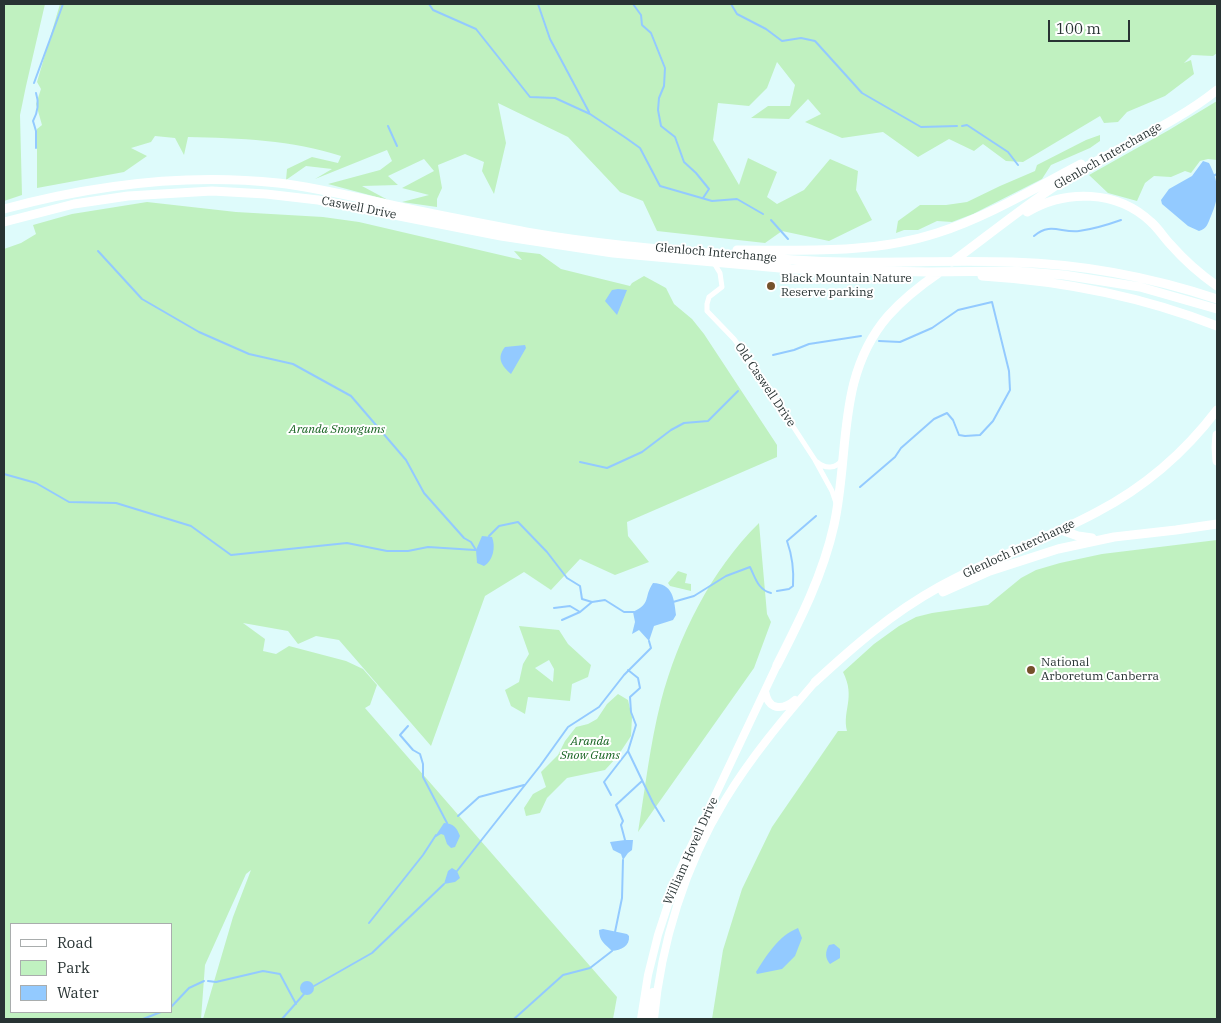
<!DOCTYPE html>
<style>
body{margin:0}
#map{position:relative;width:1221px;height:1023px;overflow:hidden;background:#defbfb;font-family:"IBM Plex Serif",serif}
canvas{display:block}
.frame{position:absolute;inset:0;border:5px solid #283333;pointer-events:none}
.legend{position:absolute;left:10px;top:923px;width:162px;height:90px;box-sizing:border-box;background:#fff;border:1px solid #a9adad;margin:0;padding:6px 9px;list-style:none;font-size:15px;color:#283333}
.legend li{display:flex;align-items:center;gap:10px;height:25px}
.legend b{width:25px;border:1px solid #a9adad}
.scale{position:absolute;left:1048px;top:20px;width:82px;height:22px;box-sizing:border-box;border:2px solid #283333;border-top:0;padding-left:6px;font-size:15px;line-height:18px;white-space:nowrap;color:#283333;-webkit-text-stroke:4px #fff;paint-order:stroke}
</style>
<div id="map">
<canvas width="1221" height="1023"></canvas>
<div class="frame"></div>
<ul class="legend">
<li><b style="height:6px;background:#fff"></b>Road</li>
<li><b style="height:14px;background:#c0f1c0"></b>Park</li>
<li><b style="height:14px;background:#93caff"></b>Water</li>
</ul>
<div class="scale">100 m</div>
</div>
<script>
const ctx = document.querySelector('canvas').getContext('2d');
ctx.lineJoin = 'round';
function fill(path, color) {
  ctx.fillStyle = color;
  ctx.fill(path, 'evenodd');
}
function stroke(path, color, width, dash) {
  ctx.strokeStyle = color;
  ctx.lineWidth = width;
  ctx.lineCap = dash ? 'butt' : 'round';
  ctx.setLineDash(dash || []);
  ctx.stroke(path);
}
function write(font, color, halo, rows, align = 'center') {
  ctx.font = font + ' "IBM Plex Serif",serif';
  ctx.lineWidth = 4;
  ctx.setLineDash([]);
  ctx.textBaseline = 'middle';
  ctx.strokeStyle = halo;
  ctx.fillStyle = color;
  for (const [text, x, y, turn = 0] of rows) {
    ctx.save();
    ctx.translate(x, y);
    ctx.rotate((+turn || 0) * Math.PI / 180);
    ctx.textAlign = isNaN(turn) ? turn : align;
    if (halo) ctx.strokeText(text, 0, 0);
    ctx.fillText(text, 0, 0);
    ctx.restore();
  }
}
const green = new Path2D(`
 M4 4H45L26 86 20 115 22 195 4 201Z
 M60 4H1217V53L1213 56 1192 55 1184 63 1191 60 1194 74 1165 96 1127 112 1118 122 1104 123 1100 116 1023 162 1006 161 983 144 974 151 949 139 918 157 883 132 842 138 805 122 821 114 808 99 789 119 751 118 768 106H790L795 85 777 62 767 88 749 106 718 103 713 140 739 185 748 158 777 172 767 197 777 204 804 190 830 159 858 171 856 190 872 220 829 241 782 231 765 243 657 231 643 201 620 192 568 137 498 103 506 143 494 194 482 171 484 162 465 154 438 165 442 188 437 199V207L402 202 429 195 402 188 434 171 424 159 388 176 398 185 362 186 388 200 328 184 380 170 392 161 387 150 315 179 332 169 306 166 286 180 287 169 312 157 338 163 341 156C293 140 239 138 188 137L184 155 175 138 155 136 151 142 131 148 147 156 124 172 37 188V129L42 125 36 104 41 89 37 82Z
 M1217 101V160L1208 159 1200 161 1191 173 1185 171 1171 177 1154 176 1145 183 1137 201 1108 193 1089 175 1169 130Z
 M1100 135V141L1090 148 1051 165 1042 179 973 214 952 222 937 221 918 230H904L896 233 898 221 920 205H946L967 202 1000 186 1035 171 1037 165 1086 140Z
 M147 202 236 212 323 217 359 222 522 260 514 251 540 254 561 269 630 286 632 283 644 276 666 288 674 304 692 319 704 334 777 445V457L627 522 628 536 649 562 615 575 580 559 551 590 524 572 485 596 431 746 339 640 316 636 298 644 288 631 243 623 265 639 263 651 276 654 289 646 346 661 363 669 377 685 370 705 365 708 617 997 613 1019H203L233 917 251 870 246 874 205 965 201 1019H4V249L21 243 36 234 33 225 72 214ZM11 924H171V1012H11Z
 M759 523 767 614 771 622 754 668 638 832C645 789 650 744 661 701 678 637 711 570 759 523Z
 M1217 540V1019H712L723 950 742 889 772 827 838 731H847C842 710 856 698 843 672L874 644 899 626 916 617 932 613 988 605 1021 578 1036 570 1060 563 1102 554Z
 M678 571 687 574 685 583 691 584V591L670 586 668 583Z
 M519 626 559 630 568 644 591 665 588 677 572 684 570 701 528 697 525 714 511 706 505 690 519 682 523 664 529 654ZM549 660 554 669 553 682 535 668Z
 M618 694 628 700 632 717 631 736 617 757 605 770 567 778 547 798 540 813 526 816 524 808 533 794 546 787 541 772 558 755 565 741 576 727 588 724 597 719 607 704Z`);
const water = new Path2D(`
 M1203 161 1209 163C1219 182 1220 196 1211 216 1208 223 1207 229 1199 231L1188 226 1162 204 1161 200 1169 189 1192 176Z
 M618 289 627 290 617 315 605 301 612 290Z
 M525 345 526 348 511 374C502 366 496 358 505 347Z
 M482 536 492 537C496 547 493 561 484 566L477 563 476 550Z
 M653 583C673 584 674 598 676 615L673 620 654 626 649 641 639 630 632 634 635 622 633 612C652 603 643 598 653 583Z
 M444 823C453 823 457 828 460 836L455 847 451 848 447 844 444 835 441 834 436 837V835Z
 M625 840H633L632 850 628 853 623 860 621 854 613 850 610 842Z
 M452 868 457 871 460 878 455 882 444 884 448 871Z
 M798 928 802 938 795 956 782 969 757 974 756 972C767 955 778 936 798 928Z
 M603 929 627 934 629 936C630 946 621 950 612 951 605 944 599 941 599 930Z
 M834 944 840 949V958L830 964C825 958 825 952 829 945Z
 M300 988a7 7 0 1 1 14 0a7 7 0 1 1-14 0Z`);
const stream = new Path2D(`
 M429 4 433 10 476 29 530 97 555 98 590 114 626 138 640 148 660 186 712 201 737 199 763 214
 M538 4 550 39 589 112
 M633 4 641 15 642 25 651 33 665 68 664 86 659 98 658 110 661 126 675 137 684 162 696 173 709 189 703 198
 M731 4 737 14 766 29 782 41 801 38 815 41 862 93 921 127 957 126
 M34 83 63 4
 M388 126 397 146
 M962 126 967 125 1008 152 1018 165
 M36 148V131L33 121C38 112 39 102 36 93
 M1213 176 1217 174
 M771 220 788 239
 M1034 236C1050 222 1061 233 1079 231 1094 229 1107 225 1121 220
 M98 251 142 299 199 332 249 354 293 364 351 396 406 460 424 493 464 538 471 542 476 550
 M773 355 794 350 809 344 861 336
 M580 462 607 468 642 452 671 430 684 423 708 421 738 391
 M4 474 36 483 69 502 116 503 191 526 231 555 347 543 387 551H408L428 547 475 550
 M860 487 895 457 901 448 934 419 947 413 953 420 959 435 965 436 980 435 993 421 1010 390 1009 371 992 302 958 310 932 328 900 342 879 341
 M489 536 499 526 518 522 547 552 567 578 580 586 582 599 592 602 605 600 624 612H634
 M777 591 789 589 793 586C794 571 792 555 787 541L816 516
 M673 602 694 596 726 576 750 567C755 577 758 590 771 593
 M554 608 570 606 580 612
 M562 620 580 612 592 602
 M628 670 638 678 640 688 630 697 631 712 636 725 628 751 653 803 664 821
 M408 726 400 735 413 750 420 754 423 764V777L447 823
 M611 795 604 782 628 751
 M458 816 479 797 524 785
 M625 840 621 825 623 821 616 805 642 781
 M457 871 540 766 568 727 599 707 624 675 651 648 649 641
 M369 923 423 855 436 835
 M615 932 622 898 623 860
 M208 981 216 982 263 971 280 974 296 1004
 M314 986 372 953 444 884
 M171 1007 189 988 204 981
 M143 1019 161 1012
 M282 1019 304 994
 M514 1019 563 975 590 968 612 951`);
const minor = new Path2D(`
 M714 263 720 273 722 287 709 297 707 304V311L734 339 753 365 815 460 832 491 836 503
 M817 462C825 469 836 469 842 460`);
const primary = new Path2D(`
 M765 691C768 710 782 711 795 700
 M641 1019 648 975 658 935 678 874 777 665
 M648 1019 653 992
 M654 1019C661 943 685 866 725 800 751 757 783 719 815 682`);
const motorway = new Path2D(`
 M4 209C93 185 185 173 278 183 321 188 363 199 405 208 447 217 490 225 532 233 595 244 659 249 722 254 763 258 804 262 845 262 901 263 956 260 1012 262 1082 264 1151 277 1217 299
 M1027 212C1066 189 1117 190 1151 222 1159 229 1164 238 1171 245 1185 261 1200 274 1217 286
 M4 222 74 204 128 196 212 191 266 194 318 200 501 236 613 253 791 269 928 272 1013 271 1064 275 1140 287 1217 309
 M737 250C804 250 873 254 937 233 987 217 1035 188 1081 164
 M952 262C994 231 1034 198 1079 171 1125 144 1176 123 1217 90
 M982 276C1063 281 1141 296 1217 326
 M1217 435 1216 447 1217 461
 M1061 530 1078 536 1092 538
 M943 592 990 571 1058 549 1114 537 1176 530 1217 524
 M777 665C800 620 823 575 834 525 850 453 836 376 888 316 903 299 921 285 940 272
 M815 682C854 646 892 613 939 587 989 559 1045 540 1097 512 1143 488 1185 452 1217 410`);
const markers = [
 [771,286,5,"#75522b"],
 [1031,670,5,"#75522b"]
];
const streetNames = [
 ["Glenloch Interchange",1108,156,-30],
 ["Caswell Drive",359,208,11],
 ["Glenloch Interchange",716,253,5],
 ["Old Caswell Drive",765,385,56],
 ["Glenloch Interchange",1019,549,-25],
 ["William Hovell Drive",691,851,-66]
];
const poiNames = [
 ["Black Mountain Nature",781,279],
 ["Reserve parking",781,293],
 ["National",1041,663],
 ["Arboretum Canberra",1041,677]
];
const parkNames = [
 ["Aranda Snowgums",337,430],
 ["Aranda",590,742],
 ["Snow Gums",590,756]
];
fill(green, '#c0f1c0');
fill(water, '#93caff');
stroke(stream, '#93caff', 2);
stroke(minor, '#fff', 5);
stroke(primary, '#fff', 8);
stroke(motorway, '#fff', 9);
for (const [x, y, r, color] of markers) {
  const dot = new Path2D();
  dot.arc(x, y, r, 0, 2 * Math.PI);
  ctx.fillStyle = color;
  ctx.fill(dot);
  stroke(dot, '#fff', 2);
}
write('12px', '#283333', '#fff', streetNames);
write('12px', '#283333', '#fff', poiNames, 'left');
write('italic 12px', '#166320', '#fff', parkNames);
</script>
